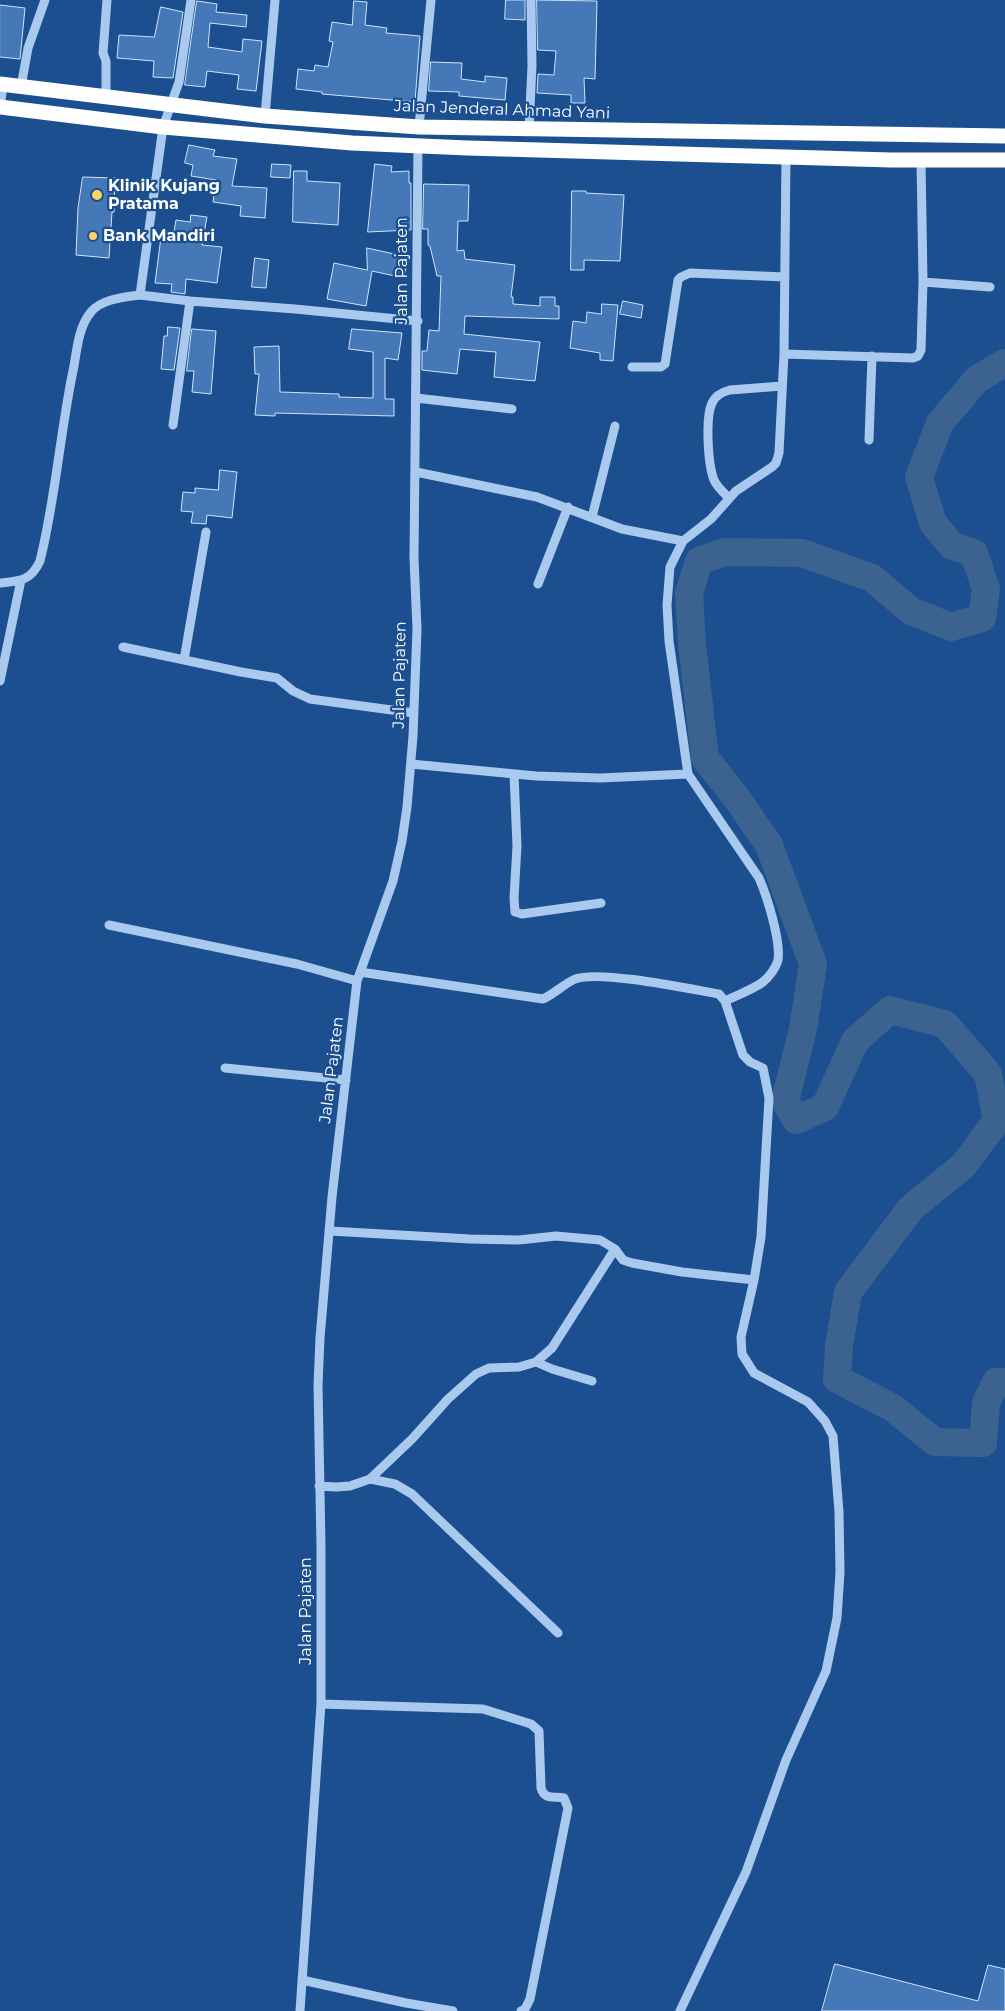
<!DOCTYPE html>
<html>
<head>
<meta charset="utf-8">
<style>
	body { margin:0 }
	canvas { display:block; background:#1b4f8f }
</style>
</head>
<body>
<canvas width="1005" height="2011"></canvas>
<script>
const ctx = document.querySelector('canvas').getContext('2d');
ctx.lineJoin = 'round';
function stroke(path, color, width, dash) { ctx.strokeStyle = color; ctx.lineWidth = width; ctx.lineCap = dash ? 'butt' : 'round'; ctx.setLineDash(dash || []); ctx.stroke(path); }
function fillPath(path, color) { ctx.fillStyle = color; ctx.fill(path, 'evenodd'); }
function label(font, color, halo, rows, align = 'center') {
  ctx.font = font + ' Montserrat,sans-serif'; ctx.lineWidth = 4.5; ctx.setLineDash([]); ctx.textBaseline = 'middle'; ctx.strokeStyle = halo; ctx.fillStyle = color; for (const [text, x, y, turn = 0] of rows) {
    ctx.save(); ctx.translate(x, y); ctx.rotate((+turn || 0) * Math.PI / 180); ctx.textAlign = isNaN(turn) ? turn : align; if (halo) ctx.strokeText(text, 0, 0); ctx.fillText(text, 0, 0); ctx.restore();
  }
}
const river = new Path2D(`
	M1005,363L977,379L940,423L919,477L933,523L952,546L974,553L986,589L982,618L951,627L911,611L872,578L802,553L725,552L699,561L689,593L692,644L705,758L738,800L769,845L813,964L803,1029L785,1101L796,1120L825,1107L855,1041L890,1010L945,1024L988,1074L997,1120L963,1166L911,1208L848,1292L839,1346L837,1379L893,1408L935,1442L983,1443L986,1403L996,1382H1005`);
const building = new Path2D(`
	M506,0H525V20L505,19Z
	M537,0L597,1L595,79L584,78L585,103H571V95L537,93L538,74L554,75L556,51L538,50Z
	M197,1L217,4L216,12L247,15L246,27L210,23L208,47L242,52L243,39L262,41L256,91L237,89L239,75L207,71L205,87L185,85Z
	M354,1L367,2L365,25L387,28L386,33L420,36L415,102L322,94V92L296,89L298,69L314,71L315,65L328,67L333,42L329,41L332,22L352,25Z
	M0,5L25,8L20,59L0,57Z
	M161,7L183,12L173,78L153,77L154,61L117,58L119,35L154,37Z
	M431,62L462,63L461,79L485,82V76L507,78L505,100L459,96V92L429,91Z
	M189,145L215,150L213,156L237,159L232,186L267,188L265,218L240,216L241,206L213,202L216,180L191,176L193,165L185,163Z
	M272,164L291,165L290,178L271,177Z
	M375,164L392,166L391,172L409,171V183H411V230L368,232Z
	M294,171H307V181L340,183L338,225L293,222Z
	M83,177L115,178L114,212H112L109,258L76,255L78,208Z
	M424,184L469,185L468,221H458L457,251L464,250L465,259L515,265L511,297H513V304L540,306V297H555V306H559V319L465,316L464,334L540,342L535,381L494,377L496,352L460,349L457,374L422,370V351H427L429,330L439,331L441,276H437L430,246L428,245V229H423Z
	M572,191H586V193L624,195L620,261L584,260V270H571Z
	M191,215L207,217L202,245L222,247L217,283L186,279L185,294L171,292L172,284L155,283L161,237L173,238L176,220L190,222Z
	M367,248L408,257L404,278L372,271L366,306L327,299L334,263L367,270Z
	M255,258L269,260L266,288L252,287Z
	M623,301L643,305L641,318L620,314Z
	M602,304L618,305L613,361L600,360V353L570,348L573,321L586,323L587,312L601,314Z
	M168,327L180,328L174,370L161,369L164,336H167Z
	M192,329L216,331L211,394L192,392L194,371H187Z
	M352,329L402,333L398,360L385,358V399H394V416L275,413V416L255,415L259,374H255L254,347L279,346L280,392L339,394V397L373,398V352L349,349Z
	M220,470L237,472L232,518L207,515L206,524L191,523L193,512L181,511L183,492L195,493V488L218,490Z
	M835,1964L978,2001L988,1965L1005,1969V2011H822Z`);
const minor = new Path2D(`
	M21,87L28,48L45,0
	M106,97V61L103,53L107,0
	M0,108L3,85
	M265,116L275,0
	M419,127L431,0
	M529,129L532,66L531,0
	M923,282L990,287
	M140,295L190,301
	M784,354L786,156
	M632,367H661L665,364L678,280L681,277L690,273L785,277
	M416,398L512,409
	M173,425L190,301L295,309L418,321
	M869,440L872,356
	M416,472L537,497L622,529L683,541L711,519L736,491L772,467L776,463L779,453L784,354L913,358L918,356L921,350L923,282L921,160
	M729,498C724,493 717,487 714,480C708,465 705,418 712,403C715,396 722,392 730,390L782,386
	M592,517L615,426
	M683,541L670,567L667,605L669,641L688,774L759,878C767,896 781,941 778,960C776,968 769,977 763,982C752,990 737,995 725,1001
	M0,583C20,581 31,581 40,561C56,497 60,431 74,366C77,348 79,326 91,312C101,299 125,297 140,295L163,127L179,82L191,0
	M538,584L568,507
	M123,647L241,672L277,678L293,691L310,699L414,713
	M184,660L206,532
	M0,681L21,580
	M411,764L536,776L600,778L688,774
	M514,774L517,846L514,898L515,912L522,914L601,903
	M109,925L297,964L357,981
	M360,972L543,999C554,994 564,984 575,979C600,970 690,989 719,994L725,1001L743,1055L750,1062L763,1068L769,1098L761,1237L754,1280L741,1337L742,1354L754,1373L808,1402L825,1421L833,1436L839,1512L840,1572L837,1618L826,1671L786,1760L746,1872L680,2011
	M225,1068L346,1080
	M330,1231L470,1239L519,1240L556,1236L600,1240L615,1249L623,1260L632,1263L682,1272L754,1280
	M536,1362L552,1369L592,1381
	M370,1479L395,1484L412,1494L558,1633
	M319,1486L336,1487L350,1486L370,1479L412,1439L448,1399L476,1374L489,1368L519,1367L536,1362L552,1348L615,1249
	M321,1704L483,1709L531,1724L539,1731L541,1788C544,1800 554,1796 564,1798L568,1808L530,1999L525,2009L521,2011
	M302,1980L406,2003L453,2011
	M300,2011L321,1704V1546L318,1385L320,1338L332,1197L357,981L393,881L402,841L407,807L413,736L417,629L414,558L418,145`);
const highway = new Path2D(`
	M0,84L265,116L419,127L1005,136
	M0,107L163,127L352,143L468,148L891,160H1005`);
const markers = [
	[97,195,6,"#ffd166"],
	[93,236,5,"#ffd166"]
];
const streetNames = [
	["Jalan Jenderal Ahmad Yani",502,110,2],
	["Jalan Pajaten",402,271,-90],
	["Jalan Pajaten",400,675,-89],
	["Jalan Pajaten",332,1070,-83],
	["Jalan Pajaten",306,1611,-90]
];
const poiNames = [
	["Klinik Kujang",108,186],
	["Pratama",108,204],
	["Bank Mandiri",103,236]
];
stroke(river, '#3c6290', 28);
fillPath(building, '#4478b7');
stroke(building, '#cfe3fa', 1);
stroke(minor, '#a9c9ee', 9);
stroke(highway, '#fff', 15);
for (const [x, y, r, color] of markers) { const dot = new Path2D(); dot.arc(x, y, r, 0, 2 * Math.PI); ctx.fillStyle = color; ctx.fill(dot); stroke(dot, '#1b4f8f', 2); }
label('16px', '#fff', '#1b4f8f', streetNames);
label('bold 16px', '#fff', '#1b4f8f', poiNames, 'left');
</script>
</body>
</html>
